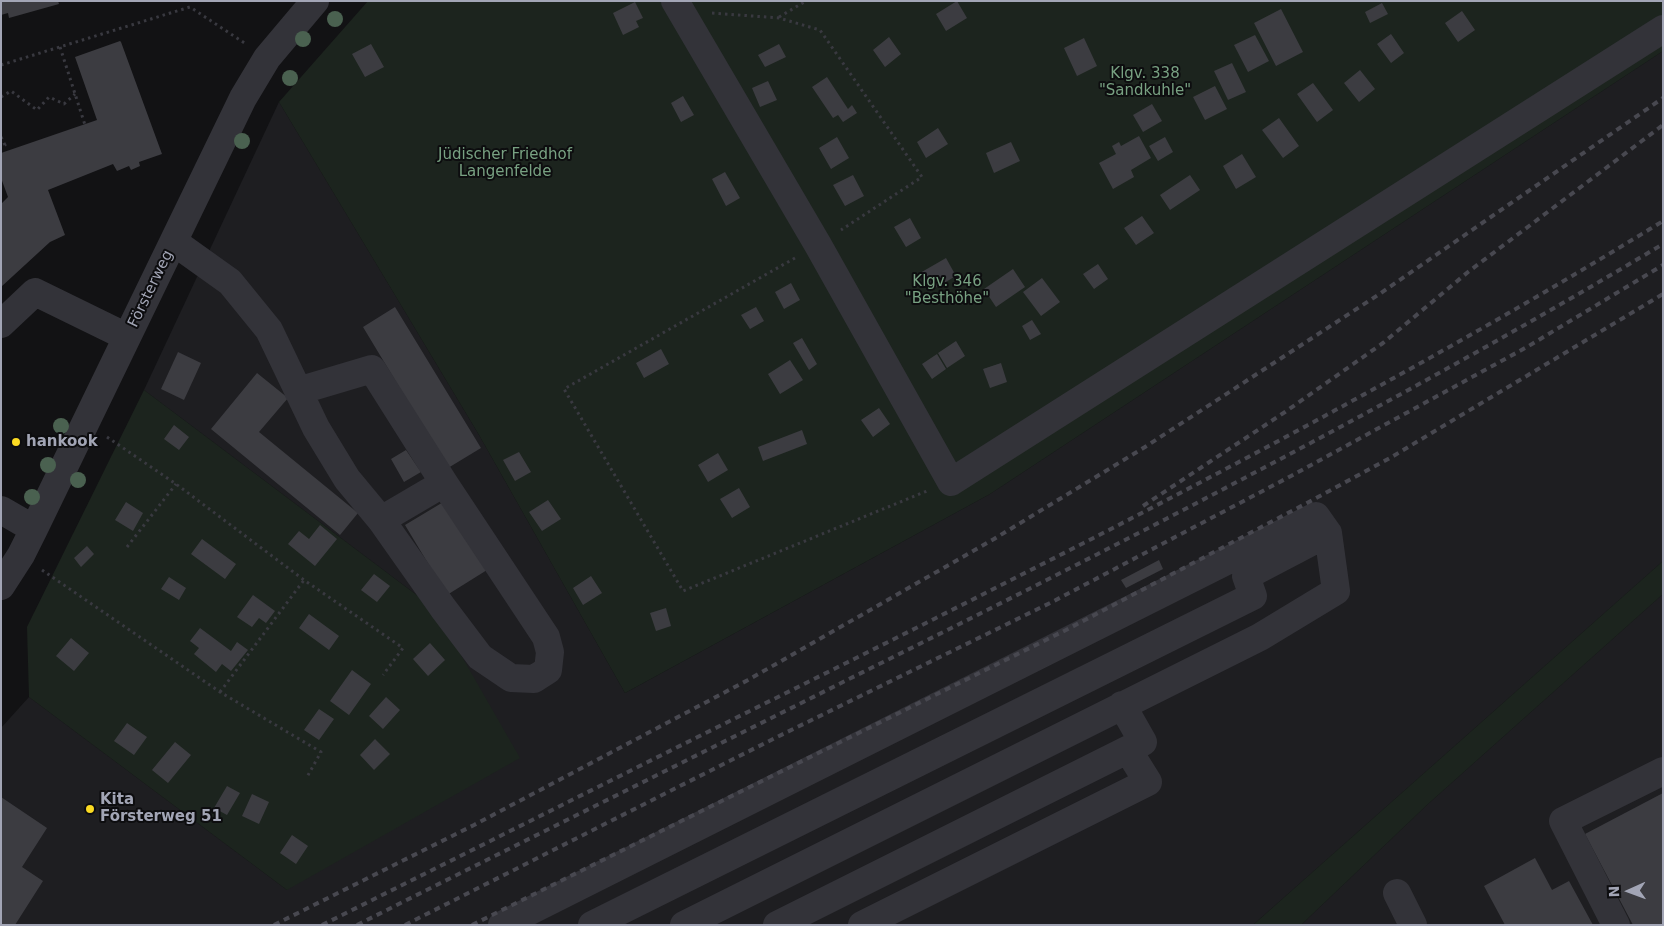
<!DOCTYPE html>
<html>
<head>
<meta charset="utf-8">
<style>
	body { margin:0 }
	#map { position:relative; width:1664px; height:926px; overflow:hidden; background:#121214; font-family:"DejaVu Sans",sans-serif }
	canvas { display:block }
	.frame { position:absolute; inset:0; border:2px solid #a2a5b5; pointer-events:none }
	.north { position:absolute; left:1604px; top:866px; width:50px; height:50px; -webkit-text-stroke:4px #0d0d0f; paint-order:stroke; rotate:268deg; font-size:14px; font-weight:700; line-height:20px; text-align:center; color:#a2a5b5 }
	.north::after { content:''; display:block; margin:auto; width:18px; height:22px; background:#a2a5b5; clip-path:polygon(50% 0,100% 100%,50% 72%,0 100%) }
</style>
</head>
<body>
<div id="map">
<canvas width="1664" height="926"></canvas>
<div class="frame"></div>
<div class="north">N</div>
</div>
<script>
const ctx = document.querySelector('canvas').getContext('2d');
ctx.lineJoin = 'round';
function fillPath(path, color) { ctx.fillStyle = color; ctx.fill(path, 'evenodd'); }
function stroke(path, color, width, dash) { ctx.strokeStyle = color; ctx.lineWidth = width; ctx.lineCap = dash ? 'butt' : 'round'; ctx.setLineDash(dash || []); ctx.stroke(path); }
function label(font, color, halo, rows, align = 'center') {
  ctx.font = font + ' "DejaVu Sans",sans-serif'; ctx.lineWidth = 4; ctx.setLineDash([]); ctx.textBaseline = 'middle'; ctx.strokeStyle = halo; ctx.fillStyle = color; for (const [text, x, y, turn = 0] of rows) {
    ctx.save(); ctx.translate(x, y); ctx.rotate((+turn || 0) * Math.PI / 180); ctx.textAlign = isNaN(turn) ? turn : align; if (halo) ctx.strokeText(text, 0, 0); ctx.fillText(text, 0, 0); ctx.restore();
  }
}
const built = new Path2D(`
	M1663,51V561L1253,925H1V728L29,697L287,890L434,608L144,390L279,102L479,435L625,693L990,494Z
	M1663,594V925H1301L1428,804Z`);
const green = new Path2D(`
	M368,1H1663V51L990,494L625,693L479,435L279,102Z
	M144,390L434,608L520,758L287,890L29,697L27,627Z
	M1663,561V594L1428,804L1301,925H1253Z`);
const building = new Path2D(`
	M1,1H58L59,4L9,18L8,13L1,15Z
	M957,1L967,18L946,31L936,14Z
	M635,2L643,18L636,21L639,27L623,35L613,13Z
	M1382,3L1388,14L1370,23L1365,12Z
	M1281,9L1303,52L1276,66L1254,23Z
	M1462,11L1475,30L1458,42L1445,23Z
	M1391,34L1404,53L1391,63L1377,44Z
	M1255,35L1269,61L1248,72L1234,45Z
	M889,37L901,54L885,67L873,50Z
	M1084,38L1097,66L1077,76L1064,48Z
	M120,41L121,42L162,154L139,162L140,166L131,170L129,166L117,171L113,164L48,190L65,235L50,242L1,287V204L8,197L1,178V153L97,120L75,57Z
	M371,44L384,67L365,77L352,54Z
	M779,44L786,57L765,67L758,55Z
	M1232,63L1246,92L1228,100L1214,71Z
	M1360,70L1375,89L1359,102L1344,83Z
	M827,77L848,109L852,105L857,113L843,122L838,115L833,118L812,87Z
	M768,81L777,100L760,107L752,88Z
	M1313,83L1333,110L1317,122L1297,94Z
	M1215,86L1227,109L1205,120L1193,97Z
	M683,96L694,115L681,122L671,103Z
	M1152,104L1162,121L1143,132L1133,115Z
	M1279,118L1299,146L1283,158L1262,130Z
	M938,128L948,144L926,158L917,142Z
	M1139,136L1151,158L1131,170L1134,177L1113,189L1099,163L1116,154L1112,146L1119,142L1121,146Z
	M837,137L849,158L831,169L819,148Z
	M1165,137L1173,152L1158,161L1149,146Z
	M1011,142L1020,161L994,173L986,153Z
	M1242,154L1256,177L1236,189L1223,166Z
	M725,172L740,198L726,206L712,179Z
	M853,175L864,196L845,206L833,185Z
	M1190,175L1200,190L1170,210L1160,195Z
	M1142,216L1154,233L1136,245L1124,228Z
	M910,218L921,238L906,247L894,227Z
	M946,258L956,276L930,291L920,273Z
	M1098,264L1108,279L1094,289L1083,274Z
	M1013,269L1025,287L996,307L984,289Z
	M1042,278L1060,302L1041,316L1023,292Z
	M791,283L800,300L784,309L775,292Z
	M395,307L481,448L448,468L363,327Z
	M756,307L764,321L750,329L741,315Z
	M1032,320L1041,334L1030,340L1022,326Z
	M802,338L817,364L809,370L793,343Z
	M956,341L965,356L947,368L938,353Z
	M661,349L669,364L644,378L636,363Z
	M178,352L201,363L184,400L161,389Z
	M937,354L946,369L932,379L922,364Z
	M790,360L803,380L780,394L768,374Z
	M1001,363L1007,382L990,388L983,369Z
	M257,373L288,398L259,432L358,513L340,535L211,429Z
	M879,408L890,424L873,437L861,420Z
	M174,425L189,437L179,450L164,439Z
	M802,430L807,444L763,461L758,447Z
	M406,450L421,472L404,482L391,459Z
	M519,452L531,472L515,481L503,460Z
	M718,453L728,470L708,482L698,465Z
	M739,488L750,507L732,518L720,499Z
	M548,500L561,519L542,531L529,512Z
	M445,501L487,570L447,595L405,525Z
	M126,502L143,513L133,531L115,520Z
	M320,525L337,539L315,566L288,544L299,531L309,539Z
	M202,539L236,564L225,579L191,554Z
	M87,546L94,554L81,567L74,558Z
	M1159,560L1163,569L1126,588L1121,580Z
	M374,574L390,586L377,602L361,590Z
	M591,576L602,593L583,605L573,588Z
	M169,577L186,588L179,600L161,589Z
	M253,595L275,611L266,623L259,618L252,627L237,617Z
	M666,608L671,626L656,631L650,613Z
	M309,614L339,636L329,650L299,628Z
	M200,628L231,651L237,642L248,650L231,671L222,664L216,672L194,654L199,648L190,641Z
	M71,638L89,653L74,671L56,656Z
	M430,643L445,660L428,676L413,659Z
	M352,670L371,684L349,715L330,701Z
	M386,697L400,710L383,729L369,716Z
	M319,709L334,719L319,740L304,730Z
	M127,723L147,737L134,755L114,741Z
	M375,739L390,754L374,770L360,755Z
	M175,742L191,755L168,783L152,770Z
	M227,786L240,793L227,815L214,808Z
	M1663,793V925H1633L1585,834Z
	M252,794L269,802L259,824L242,816Z
	M1,797L47,828L22,867L43,881L15,925H1Z
	M292,835L308,846L296,864L280,853Z
	M1535,858L1552,890L1569,881L1593,925H1505L1484,886Z`);
const path = new Path2D(`
	M712,13L779,18L820,30L922,177L841,230
	M779,17L806,1
	M60,47L85,125
	M1,65L190,7L246,44
	M1,97L11,91L37,110L49,97L64,104L75,94
	M1,137L5,145L1,146
	M795,258L564,389L683,591L927,491
	M107,437L176,484L304,580L403,648L383,675
	M127,547L176,484
	M42,570L220,692L321,752L307,777
	M220,692L304,580`);
const minor = new Path2D(`
	M675,1L818,245L951,482L1663,29
	M174,242L230,282L269,330L316,428L347,479L381,520L443,608L480,657L511,678L534,679L548,670L550,652L546,637L444,483L381,520
	M1,324L35,292L127,337
	M298,391L372,369L444,483
	M1,510L34,529
	M1,586L21,555L34,529L243,98L267,58L315,1
	M1397,893L1413,925
	M502,925L1316,516L1328,533L1246,576L1253,596L592,925
	M684,925L1260,637L1336,591L1328,533
	M777,925L1143,742L1122,705
	M862,925L1148,782L1128,750
	M1616,925L1563,821L1663,771`);
const rail = new Path2D(`
	M1143,506L1285,412L1383,343L1468,272L1663,125
	M274,925L474,825L748,680L994,539L1145,447L1378,295L1663,98
	M322,925C479,847 635,768 792,690C1087,543 1382,394 1663,221
	M357,925C520,843 684,762 847,680C1123,543 1398,403 1663,244
	M405,925L777,737L1052,602L1291,476L1527,347L1663,265
	M472,925L1066,630L1307,503L1390,458L1663,294`);
const trees = [
	[335,19],
	[303,39],
	[290,78],
	[242,141],
	[61,426],
	[48,465],
	[78,480],
	[32,497]
];
const markers = [
	[16,442,5,"#fbda22"],
	[90,809,5,"#fbda22"]
];
const parkNames = [
	["Klgv. 338",1145,74],
	["\"Sandkuhle\"",1145,91],
	["Jüdischer Friedhof",505,155],
	["Langenfelde",505,172],
	["Klgv. 346",947,282],
	["\"Besthöhe\"",947,299]
];
const streetNames = [
	["Försterweg",151,289,-64]
];
const poiNames = [
	["hankook",26,442],
	["Kita",100,800],
	["Försterweg 51",100,817]
];
fillPath(built, '#1e1e21');
fillPath(green, '#1c241e');
fillPath(building, '#3c3c41');
stroke(path, '#393940', 3, [2.5, 4]);
stroke(minor, '#333339', 28);
stroke(rail, '#484850', 4, [6, 5]);
ctx.fillStyle = '#4a6150';
for (const [x, y] of trees) { ctx.beginPath(); ctx.arc(x, y, 8, 0, 2 * Math.PI); ctx.fill(); }
for (const [x, y, r, color] of markers) { const dot = new Path2D(); dot.arc(x, y, r, 0, 2 * Math.PI); ctx.fillStyle = color; ctx.fill(dot); stroke(dot, '#0d0d0f', 2); }
label('15px', '#78a182', '#0d0d0f', parkNames);
label('15px', '#a2a5b5', '#0d0d0f', streetNames);
label('bold 15px', '#a2a5b5', '#0d0d0f', poiNames, 'left');
</script>
</body>
</html>
